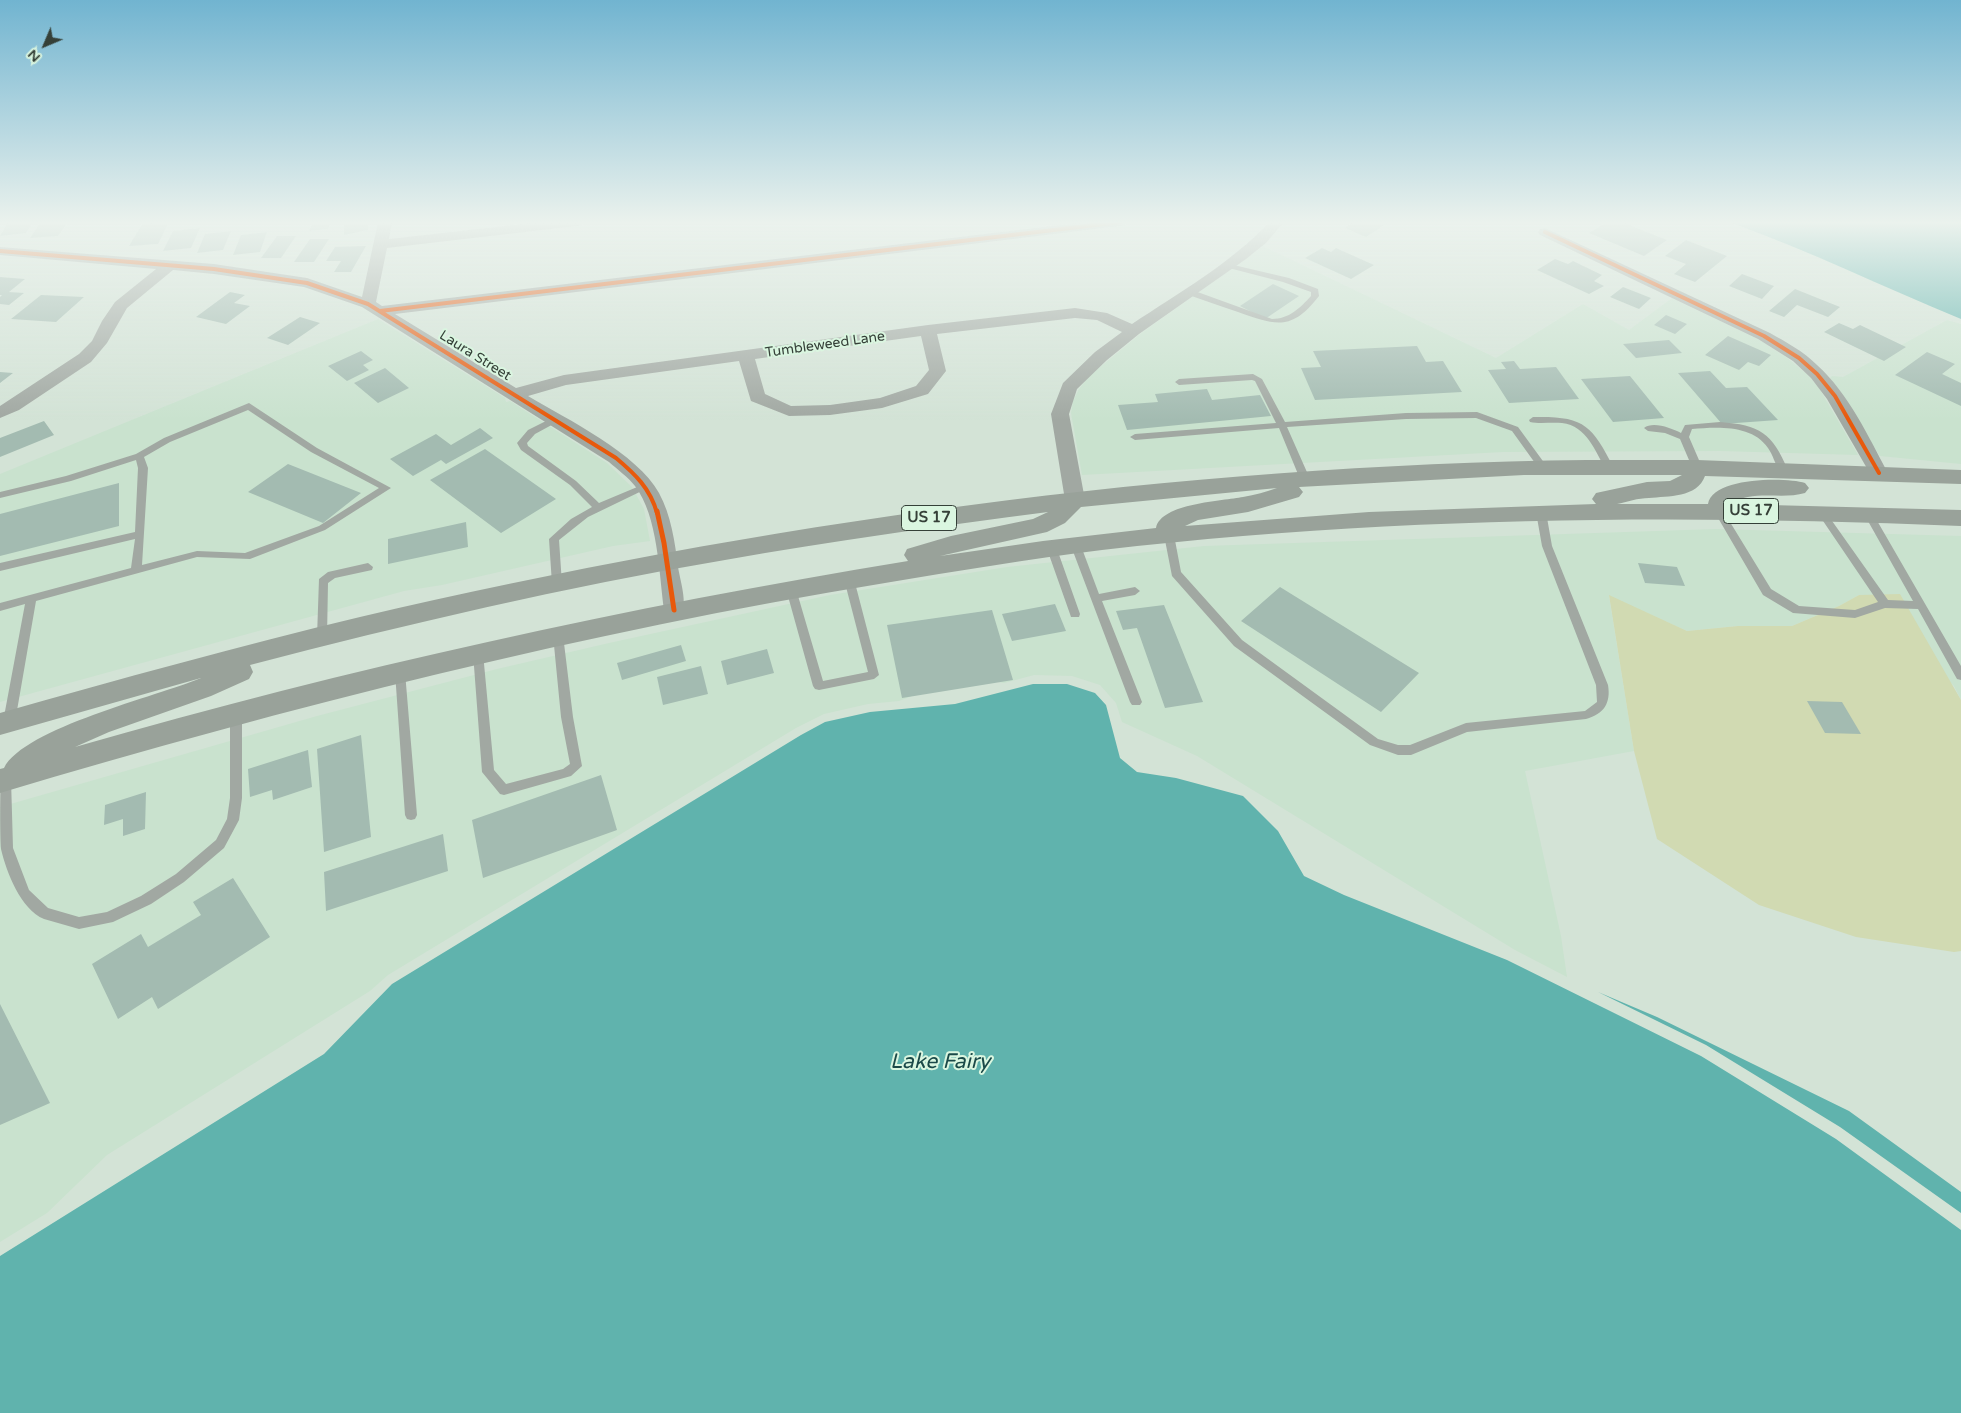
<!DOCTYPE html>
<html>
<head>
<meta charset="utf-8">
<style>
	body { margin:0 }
	#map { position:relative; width:1961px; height:1413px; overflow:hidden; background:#d3e3d6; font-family:"Varela Round",sans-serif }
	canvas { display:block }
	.north { position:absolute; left:20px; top:20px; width:50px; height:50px; -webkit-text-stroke:4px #daf6e0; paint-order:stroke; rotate:225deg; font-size:14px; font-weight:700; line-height:20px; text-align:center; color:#354038 }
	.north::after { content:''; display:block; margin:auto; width:18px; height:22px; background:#354038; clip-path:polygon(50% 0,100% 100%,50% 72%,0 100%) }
</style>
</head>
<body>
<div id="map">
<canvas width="1961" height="1413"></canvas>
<div class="north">N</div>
</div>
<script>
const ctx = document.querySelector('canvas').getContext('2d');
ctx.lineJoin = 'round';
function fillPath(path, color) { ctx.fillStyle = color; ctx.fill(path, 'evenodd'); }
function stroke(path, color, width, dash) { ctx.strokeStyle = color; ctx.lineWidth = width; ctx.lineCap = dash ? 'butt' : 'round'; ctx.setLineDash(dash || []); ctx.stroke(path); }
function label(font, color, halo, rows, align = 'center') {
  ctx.font = font + ' "Varela Round",sans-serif'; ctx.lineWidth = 4; ctx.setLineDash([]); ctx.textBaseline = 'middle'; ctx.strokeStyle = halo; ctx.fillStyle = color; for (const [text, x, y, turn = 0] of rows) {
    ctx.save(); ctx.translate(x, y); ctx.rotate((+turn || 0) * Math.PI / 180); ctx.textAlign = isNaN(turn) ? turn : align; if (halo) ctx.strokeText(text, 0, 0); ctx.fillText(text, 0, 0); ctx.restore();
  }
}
const built = new Path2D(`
	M1263,246L1496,358L1583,304L1629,330L1672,298L1758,339L1786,357L1807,374L1819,388L1858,455L1720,451L1503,452L1082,475L1071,413L1073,401L1079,389L1088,377L1140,334Z
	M378,319L505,398L506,402L510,401L607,463L632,487L644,509L650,541L613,546L442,585L404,591L0,702V474Z
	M1947,320L1961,324V464L1880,456L1829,379L1832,376L1843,377Z
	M1716,529L1961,536V700L1954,686L1859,595L1839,606L1792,626H1738L1687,631L1609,596L1634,751L1525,771L1561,936L1567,977L1515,950L1197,756L1122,722L1116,703L1100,685L1072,676L1034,675L1004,683L978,679L928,690L899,701L868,704L824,714L796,728L388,975L370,991L107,1155L47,1213L0,1242V807L317,716L497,669L609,643L830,595L1007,567L1204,546Z`);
const green = new Path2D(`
	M1900,594L1961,700V951L1954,952L1856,937L1759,905L1657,839L1634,751L1609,595L1687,631L1738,626H1792L1839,606L1859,595Z`);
const water = new Path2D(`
	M1729,222H1961V319C1883,287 1808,250 1729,222Z
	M1033,684H1067L1095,693L1106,705L1120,758L1137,772L1176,778L1243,796L1278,831L1304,876L1344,895L1507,960L1701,1056L1836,1139L1961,1230V1413H0V1256L324,1054L392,984L801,735L825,722L870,712L955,704Z
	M1598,992L1657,1017L1849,1111L1961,1192V1213L1840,1127L1706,1045Z`);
const building = new Path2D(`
	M8,222H33L26,233L0,236Z
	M68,222L58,236L30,238L40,223Z
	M169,222L158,244L129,246L142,224Z
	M313,222H331L328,229L309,231Z
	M344,222H368V230L344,235Z
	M1353,222H1389L1366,237L1345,228Z
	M1607,222H1622L1667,240L1644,256L1589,233Z
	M200,228L191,248L163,251L173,231Z
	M231,231L223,250L197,253L205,234Z
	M267,232L260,252L233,255L241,235Z
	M277,236H296L281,258H261Z
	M310,239H329L314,262H294Z
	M1686,240L1727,256L1695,282L1674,274L1686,264L1665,256Z
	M366,246L351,272H334L341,261H326L335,247Z
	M1322,248L1331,252L1336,248L1374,265L1351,279L1305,258Z
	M1555,259L1568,264L1573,261L1602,275L1594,281L1604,286L1589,294L1537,270Z
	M1742,274L1774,286L1762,299L1729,286Z
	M0,277L25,279L9,292L24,293L9,305L0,304V297L2,295H0Z
	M1273,284L1299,296L1265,319L1240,306Z
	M1623,287L1651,298L1639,309L1610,297Z
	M1795,289L1840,307L1828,317L1797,305L1784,317L1769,311Z
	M230,292L245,295L234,303L250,306L226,324L196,317Z
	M41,295L84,297L56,322L11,319Z
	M1666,315L1687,324L1675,334L1654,325Z
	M300,317L320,323L288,345L267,338Z
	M1839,323L1853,329L1860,325L1906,347L1884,361L1824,332Z
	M1728,336L1771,355L1759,366L1748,362L1739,370L1705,355Z
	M1669,340L1682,353L1636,358L1623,344Z
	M1417,346L1426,362L1443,361L1462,392L1315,400L1301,368L1321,367L1313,351Z
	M361,351L373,360L363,365L369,370L347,381L328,366Z
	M1927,352L1955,364L1942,374L1961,383V406L1895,375Z
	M1514,361L1520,369L1556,367L1579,399L1509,403L1488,370L1506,369L1501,362Z
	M385,368L409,388L378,403L354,383Z
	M1710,371L1726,388L1747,387L1778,420L1722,424L1678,373Z
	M0,372L13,373L0,383Z
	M1630,376L1664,418L1613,422L1581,379Z
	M1207,389L1212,400L1260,395L1271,416L1127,430L1118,405L1158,402L1155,394Z
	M44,421L54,435L0,457V438Z
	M480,428L493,438L446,464L441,460L413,476L390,459L436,434L451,445Z
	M485,449L556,499L501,533L430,480Z
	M288,464L361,493L323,523L248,492Z
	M119,483V526L0,556V514Z
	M466,522L468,547L388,564V539Z
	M1638,563L1677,567L1685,586L1645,583Z
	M1280,587L1419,673L1381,712L1241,621Z
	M1055,604L1066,631L1012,641L1002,614Z
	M1164,605L1203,702L1165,708L1137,628L1123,630L1116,611Z
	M992,610L1013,680L902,698L887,625Z
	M681,645L686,661L622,680L617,663Z
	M767,649L774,673L727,685L721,661Z
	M701,666L708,694L663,705L657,677Z
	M1807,701L1842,702L1861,734L1825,733Z
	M361,735L371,837L324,852L317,749Z
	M308,750L312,787L273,800L272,790L250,797L248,769Z
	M601,775L617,830L483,878L472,820Z
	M146,792L145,829L123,836V819L104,825L105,805Z
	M443,834L448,871L326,911L324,872Z
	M233,878L270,937L158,1009L152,997L118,1019L92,964L141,934L148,947L201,915L193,902Z
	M0,1004L50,1103L0,1125Z`);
const lane = new Path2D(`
	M1225,263L1289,278L1318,289L1319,296C1291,332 1276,325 1238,312C1220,306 1203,300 1186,294V290H1192L1272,319C1289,319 1300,308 1311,296V292L1283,282L1225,267Z
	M1253,374L1262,379L1285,422L1406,413L1477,412L1518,427L1548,468L1543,471L1540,470L1512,431L1476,418L1406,419L1287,427L1310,479L1305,482L1300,479L1279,428L1135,440L1130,437L1135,434L1276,423L1255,381L1252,380L1179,385L1175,382L1179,379Z
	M249,403L317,448L391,488L325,530L250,559L197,557L36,601L15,722L13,725H5L3,722L25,604L0,611V603L131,568L135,539L0,571V563L135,532L138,468L136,460L71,481L0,498V492L66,476L136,454L164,438ZM248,410L311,452L379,488L319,526L245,553L197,551L142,565L148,468L144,457L170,442Z
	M556,416L560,419L559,421L535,434L527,443L528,446L576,481L599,503L642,485L645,484L650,487L588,517L559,540L562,584L557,588L552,584L549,539L571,519L592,507L570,485L521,450L517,443L528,430Z
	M1533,417C1584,416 1591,424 1614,468L1612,470H1606C1595,451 1587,426 1562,423C1551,422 1540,424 1530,422L1529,420Z
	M1720,422C1760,425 1772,433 1788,470L1786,472H1780C1775,464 1773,455 1768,448C1752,424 1716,427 1692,429L1689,437L1702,467L1697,470L1692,467L1680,439L1665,433L1648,431L1644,428C1653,421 1671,428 1681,433L1685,425Z
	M1719,508L1722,509L1771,589L1799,606L1855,610L1878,602L1819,515L1817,513L1819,511H1825L1888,600L1913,601L1864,514L1866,512H1872L1961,666V680L1957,679L1918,609L1885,608L1855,618L1793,613L1763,595L1714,511Z
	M1541,509L1546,512L1552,546L1608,685C1611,703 1604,714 1586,719L1467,732L1411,755H1398L1370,745L1234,646L1172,576L1164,535L1169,532L1174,535L1181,572L1242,640L1378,739L1398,745H1410L1466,723L1585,711L1597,702L1596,685L1542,546L1536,512Z
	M1076,543L1081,546L1099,594L1135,587L1140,591L1135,595L1102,601L1142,702L1140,705H1132L1130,702L1071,546Z
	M1052,546L1057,549L1080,614L1079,617H1071L1070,614L1047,549Z
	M368,563L373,567L372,570L335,578L328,583L327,637L322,641L318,640L317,637L319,579L328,572Z
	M849,575L854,579L879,675L874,679L819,690L815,689L813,686L786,589L791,585L796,589L823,681L868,672L844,579Z
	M558,631L563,635L573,717L582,766L571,776L504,795L500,794L482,772L473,653L478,649L483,653L494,770L506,784L563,769L570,764L561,717L553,635Z
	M400,668L405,672L417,815L415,819L411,820L407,819L405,815L395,672Z
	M236,710L240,711L242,714V798L239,820L224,848L184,882L151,904L113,922L79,929L44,919C21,910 6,871 1,849C0,837 0,787 1,776L5,774L9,776L11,779L13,848L29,890L48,908L79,917L107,912L141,896L176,874L216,840L227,819L230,798V714L232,711Z`);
const street = new Path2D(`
	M378,222H392L389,239L540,222H584L582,225L577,226L387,248L376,302L382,306L1085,222H1127L1125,225L1120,226L395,314L516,388L564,375L928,325L1075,308L1107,313L1132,324C1177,294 1233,262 1269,222H1284L1266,243L1246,259L1139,334L1107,360L1077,389L1069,414L1085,500L1082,505L1075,506L1068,505L1065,500L1051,414L1063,383L1095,352L1122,332L1097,320L1075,318L937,334L946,371L928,394L882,408L830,415L789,416L751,401L739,361L566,385L528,396C567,419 638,454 659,493C671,515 675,542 678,567C680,580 688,604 681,615L674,618L667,615L664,610C659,573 658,516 635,486C628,477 618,470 609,462L362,307L304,287L214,274L173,270L127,308L107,343L91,362L19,410L0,418V406L79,354L92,341L102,321L115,302L156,269L0,255V247L214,264L307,278L362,297ZM921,336L929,370L916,386L880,398L830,405L791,406L765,394L755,359Z
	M1545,228L1770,333C1786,342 1803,351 1817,365C1849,394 1868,436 1888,473L1886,477L1879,479L1872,477L1827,399L1811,378L1793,361L1758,339L1540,235L1538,232L1540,229Z`);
const primary = new Path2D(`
	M1587,460H1697L1961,470V484L1705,476C1697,498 1668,496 1649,498C1638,498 1627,502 1617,504H1708C1712,477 1786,477 1805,483L1809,488L1805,493C1782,500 1751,489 1731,504L1961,510V526C1675,514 1387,517 1102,550C1029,559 957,571 885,583C585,632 291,706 0,793V769L4,768C24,728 158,696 201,678L0,735V713C120,679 239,646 360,617C762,523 1174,465 1587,460ZM1524,475H1682L1670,481L1647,482L1596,493L1592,499L1596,504L1369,512L1185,526L1198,520L1248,512L1299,497L1303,492L1299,487ZM1277,488C1266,492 1255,495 1243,497C1223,501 1161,503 1156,528L1043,541L940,556L1047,532L1065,523L1081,507ZM1048,512L1033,519L951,536L907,549L904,555L908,561C627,607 349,668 75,747L109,732L211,696L249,679L253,672L250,665C407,624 565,587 725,560C832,541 940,526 1048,512Z`);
const cyclewayFar1 = new Path2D(`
	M1545,232L1764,336L1799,358L1817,374L1835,396L1879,473
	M0,251L214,269L307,283L368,304L616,458C635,474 650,488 657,513
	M380,311L1120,222`);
const cycleway = new Path2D(`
	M657,511L664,543L674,610`);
const farStreetnames = [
	["Tumbleweed Lane",825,345,-8],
	["Laura Street",475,356,32]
];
const shields = [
	[1751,511,55],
	[929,518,55]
];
const shieldNames = [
	["US 17",1751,511],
	["US 17",929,518]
];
const nearWaternames = [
	["Lake Fairy",940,1062]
];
fillPath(built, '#c9e2ce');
fillPath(green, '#d1dab2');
fillPath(water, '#60b3ad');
fillPath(building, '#a3bbb1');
fillPath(lane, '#a1a8a2');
fillPath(street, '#a1a8a2');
fillPath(primary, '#99a29a');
stroke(cyclewayFar1, '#e8590c', 4);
stroke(cycleway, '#e8590c', 5);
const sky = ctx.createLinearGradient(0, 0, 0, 420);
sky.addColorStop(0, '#71b4d0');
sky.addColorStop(0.53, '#ebf2ed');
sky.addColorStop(1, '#ebf2ed00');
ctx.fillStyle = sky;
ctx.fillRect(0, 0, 1961, 420);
label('14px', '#354038', '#daf6e0', farStreetnames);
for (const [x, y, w] of shields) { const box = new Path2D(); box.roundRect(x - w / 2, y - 12.5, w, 25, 4); ctx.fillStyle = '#daf6e0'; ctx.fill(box); stroke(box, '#354038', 1); }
label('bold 15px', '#354038', null, shieldNames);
label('italic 21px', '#1a4948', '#daf6e0', nearWaternames);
</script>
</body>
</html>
